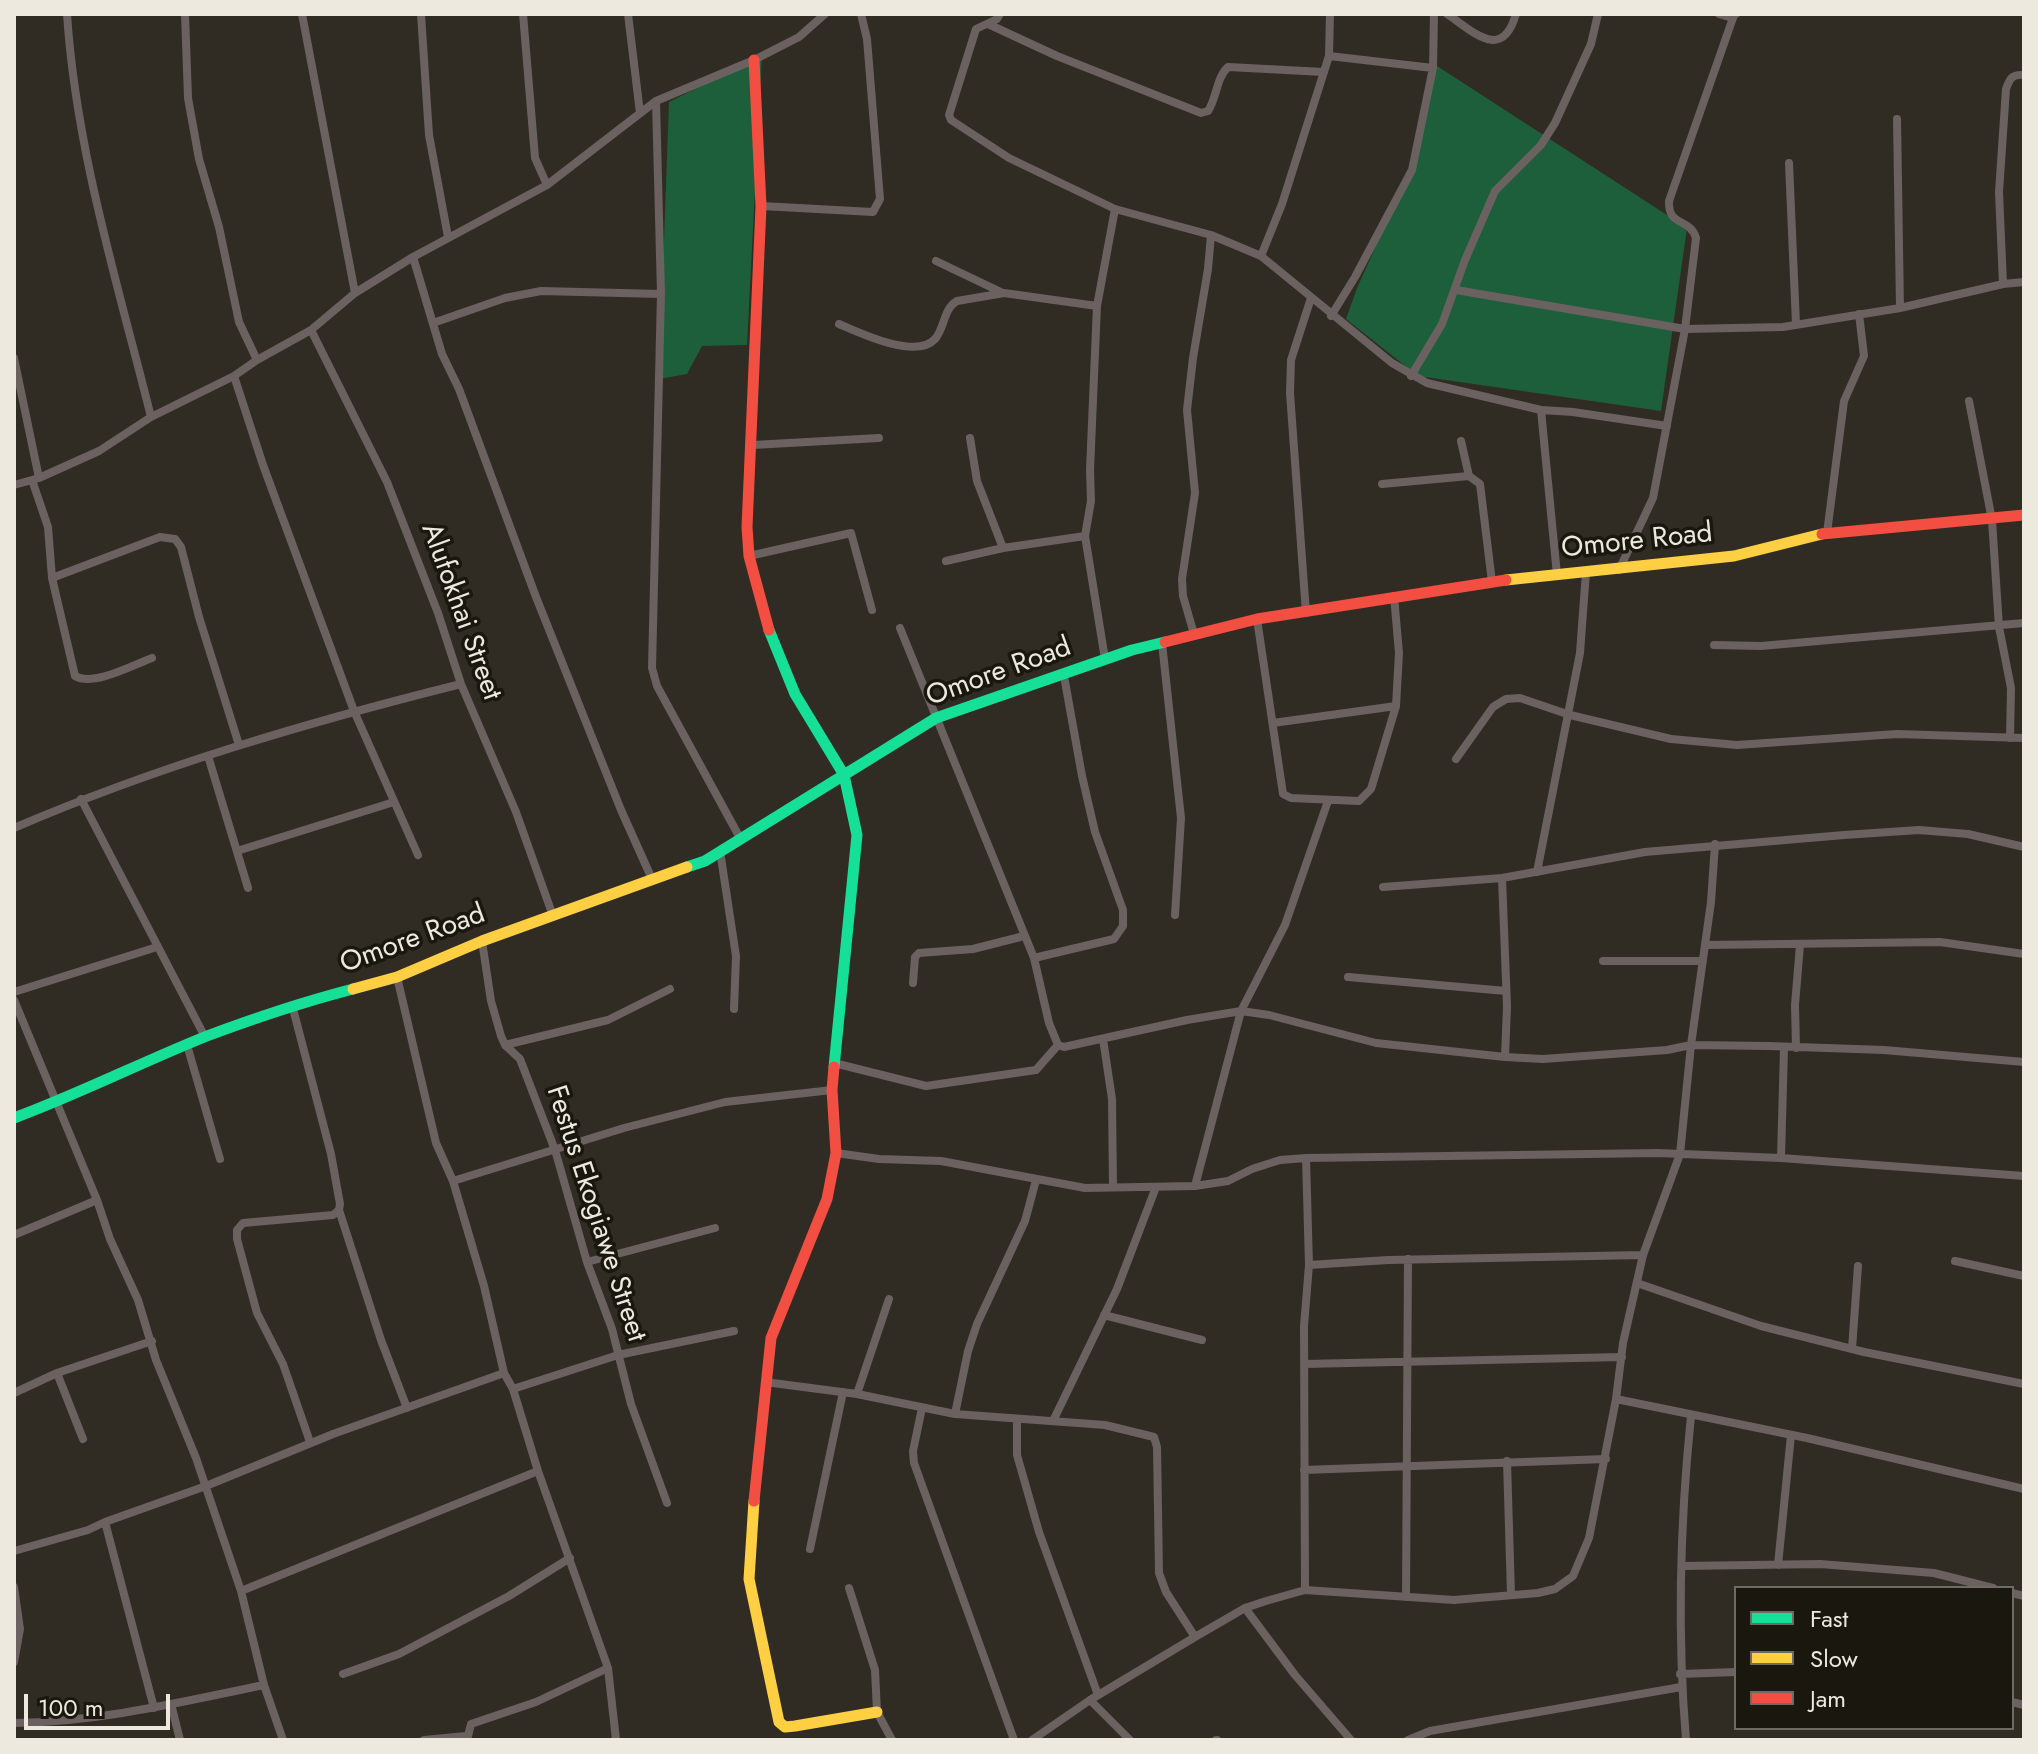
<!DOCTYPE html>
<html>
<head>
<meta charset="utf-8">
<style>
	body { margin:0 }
	#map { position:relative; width:2038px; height:1754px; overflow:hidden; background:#302c23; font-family:Jost,sans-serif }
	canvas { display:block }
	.frame { position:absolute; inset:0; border:16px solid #ede9de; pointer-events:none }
	.legend { position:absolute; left:1734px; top:1586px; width:280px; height:144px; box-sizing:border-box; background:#1a170f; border:2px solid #6e6b62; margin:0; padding:10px 14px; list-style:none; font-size:24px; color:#ede9de }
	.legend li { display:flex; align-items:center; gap:16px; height:40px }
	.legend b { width:40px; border:2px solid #6e6b62 }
	.scale { position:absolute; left:24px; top:1694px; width:146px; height:36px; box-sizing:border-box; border:4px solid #ede9de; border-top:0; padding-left:10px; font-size:24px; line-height:28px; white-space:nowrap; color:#ede9de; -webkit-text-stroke:6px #1a170f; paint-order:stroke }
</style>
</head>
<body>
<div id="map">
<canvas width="2038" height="1754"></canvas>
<div class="frame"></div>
<ul class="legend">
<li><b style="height:10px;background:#16e098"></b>Fast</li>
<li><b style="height:10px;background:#ffcf43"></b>Slow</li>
<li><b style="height:10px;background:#f24e42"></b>Jam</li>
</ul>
<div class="scale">100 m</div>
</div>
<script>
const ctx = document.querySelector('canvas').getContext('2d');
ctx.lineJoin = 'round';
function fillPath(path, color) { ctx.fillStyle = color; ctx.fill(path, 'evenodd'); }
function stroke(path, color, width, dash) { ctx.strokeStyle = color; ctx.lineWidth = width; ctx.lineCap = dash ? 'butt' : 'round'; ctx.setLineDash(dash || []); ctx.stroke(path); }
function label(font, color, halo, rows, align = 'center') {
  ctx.font = font + ' Jost,sans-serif'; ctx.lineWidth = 7; ctx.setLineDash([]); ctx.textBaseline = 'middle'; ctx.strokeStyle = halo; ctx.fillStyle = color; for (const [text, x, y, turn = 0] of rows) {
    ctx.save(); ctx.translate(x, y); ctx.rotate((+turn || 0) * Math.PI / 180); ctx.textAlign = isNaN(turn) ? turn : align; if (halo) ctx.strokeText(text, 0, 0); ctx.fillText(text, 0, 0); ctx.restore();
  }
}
const green = new Path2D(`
	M762,56L747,345L702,346L687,374L659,379L669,102Z
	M1434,64L1687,228L1661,411L1418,376L1346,319L1357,288L1410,171Z`);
const street = new Path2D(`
	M67,14C76,151 118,285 151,417
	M185,14L188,98L199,159L219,227L239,322L257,360
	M302,14L355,293
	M421,14L429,135L448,237
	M523,14L535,158L547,185
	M628,14L640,113
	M1000,14L997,19L976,29L949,115L951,120L1009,158L1115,209L1211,235L1261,256L1392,363L1427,383L1541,410L1573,412L1667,426
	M1447,14C1474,32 1502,62 1516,14
	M1719,14L1729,17L1736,14
	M988,24L1057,56L1201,113L1208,111C1217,98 1216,78 1228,67L1324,72
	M1329,56L1433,68L1434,14
	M656,101L661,294L652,668L657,686L740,838
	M1897,119L1900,308
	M1789,163L1796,324
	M761,206L873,212L880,199L867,39L861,14
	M1261,256L1282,204L1329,56L1330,14
	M413,257L442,354L459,389L536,597L621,810L652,879
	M936,261L1003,293
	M2003,284L1999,192L2006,89C2010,78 2012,74 2024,75
	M1456,290L1685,329L1783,327L1900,308L2003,284L2024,282
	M1331,316L1355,277L1412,170L1433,68
	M433,323L505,298L541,291L661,294
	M839,324C860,333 916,360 935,339C945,328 943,309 957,301L1004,293L1097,306
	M311,330L387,482L438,613L461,684L516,812L553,916
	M14,358L39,478
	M234,376L263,465L354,711L418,855
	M1411,376L1442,324L1465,260L1495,191L1541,145L1555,123L1591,44L1598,14
	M1969,401L1992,520L1999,627L2011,688L2010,738
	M1541,410L1557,575
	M970,438L977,481L1003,548
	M1461,441L1469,476
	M753,445L879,438
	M32,480L48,527L52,578L75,676C93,687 133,665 152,658
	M1382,484L1469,476L1480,484L1492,582
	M14,485L39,478L99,451L151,417L234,376L257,360L311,330L355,293L413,257L547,185L656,101L754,60L799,37L825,14
	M1827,533L1844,401L1864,356L1859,314
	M749,556L851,533L872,610
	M946,561L1003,548L1085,536
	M1619,570L1653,498L1685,329L1696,238C1690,217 1668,228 1669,201L1734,15
	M52,578L160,537L175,539L181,547L199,617L239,745
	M1306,613L1290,393L1291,360L1311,298
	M1257,619L1283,794L1291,798L1359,801L1371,789L1396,706L1399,653L1394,596
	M900,628L1034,958L1049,1023L1058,1045L1064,1047L1187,1020L1241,1011L1269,1015L1376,1043L1505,1057L1543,1059L1667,1050L1691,1045L1769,1046L1884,1050L2024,1062
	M1194,634L1183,596L1182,579L1195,493L1187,410L1193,358L1208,269L1211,235
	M1162,643L1181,818L1175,915
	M1714,645L1761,646L2024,623
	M1105,659L1085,536L1091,501L1090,470L1097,306L1115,209
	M1273,723L1396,706
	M208,756L248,888
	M1456,759L1493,707L1506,699L1520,698L1570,715L1671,739L1737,745L1897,734L2024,738
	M81,799L205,1037
	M14,828C158,766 309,722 461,684
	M237,851L394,802
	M720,851L736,956L734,1009
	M1537,872L1580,653L1586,572
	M1502,878L1507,1006L1505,1057
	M1383,887L1502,878L1645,852L1844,835L1919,830L1968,834L2024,847
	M482,941L491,1001L501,1036L505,1045L520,1059L555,1150L587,1262L612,1329L631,1404L667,1503
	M1705,945L1940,942L2024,954
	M1034,958L1114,939L1123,926V910L1095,832L1082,776L1064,676
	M1603,961H1703
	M397,977L436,1143L453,1181L484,1286L504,1373L513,1389L538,1471L608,1668L616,1740
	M1348,977L1506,991
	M913,983L915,957L919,953L973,949L1024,936
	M14,992L157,947
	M14,1000L97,1200L110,1239L138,1300L156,1360L196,1458L241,1591L264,1685L283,1740
	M292,1005L331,1154L340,1204L339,1210L333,1215L243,1223L237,1230V1239L257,1313L283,1364L310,1442
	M1103,1039L1112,1099L1113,1186
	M187,1045L220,1159
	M505,1045L608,1020L670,989
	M1796,1048L1795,1005L1800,945
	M834,1063L926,1086L1036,1070L1058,1045
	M836,1153L879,1159L941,1161L1085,1188L1195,1186L1228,1181L1252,1169L1280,1160L1306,1158L1658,1153L1781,1158L2024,1176
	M1781,1158L1784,1048
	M453,1181L624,1128L725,1102L832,1090
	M1195,1186L1241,1011L1285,925L1328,801
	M339,1210L381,1340L407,1408
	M14,1235L97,1200
	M1955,1261L2024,1276
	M587,1262L715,1228
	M1309,1265L1388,1260L1643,1255
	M1637,1283L1761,1326L1864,1352L2024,1384
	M1104,1315L1202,1340
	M1852,1349L1858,1266
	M1304,1364L1622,1357
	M57,1373L83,1439
	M765,1382L857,1394L955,1414L1105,1425L1154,1437L1157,1447L1159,1573L1166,1592L1195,1637
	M513,1389L618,1355L734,1331
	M14,1393L57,1373L152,1341
	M857,1394L889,1299
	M1616,1399L1807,1438L2024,1489
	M922,1408L913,1451L914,1463L1014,1740
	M955,1414L968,1351L977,1324L1025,1221L1036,1180
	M1017,1419V1455L1039,1532L1098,1695
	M1053,1421L1117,1289L1156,1187
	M1507,1461L1511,1595
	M1304,1470L1606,1459
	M105,1522L154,1708
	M810,1549L843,1392
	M14,1551L88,1530L105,1522L206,1486L333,1434L504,1373
	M1778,1565L1791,1435
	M1682,1566L1820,1564L1934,1573L1993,1588
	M14,1587L20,1629L14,1662
	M849,1588L875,1670L877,1712L892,1740
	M1305,1590L1304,1326L1309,1265L1306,1158
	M241,1591L538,1471
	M2012,1593L2024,1596
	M1406,1597L1408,1259
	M1245,1608L1295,1675L1351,1740
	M343,1674L399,1654L509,1596L570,1558
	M1680,1674L1736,1672
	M1090,1700L1130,1740
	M2012,1702L2024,1705
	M171,1704L180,1740
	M14,1723C99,1722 181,1702 264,1685
	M424,1740L466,1736
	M467,1740L471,1724L536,1702L608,1668
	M1032,1740L1090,1700L1195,1637L1245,1608L1266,1601L1305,1590L1454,1600L1538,1593L1555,1589L1573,1576L1589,1538L1616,1399L1623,1343L1643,1255L1680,1154L1691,1045L1711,902L1715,844
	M1216,1740H1217
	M1408,1740L1430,1731L1681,1687
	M1686,1740C1677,1632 1680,1523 1691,1416`);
const fast = new Path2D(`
	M769,630L795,694L844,775L857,835L834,1067
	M687,867L705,861L936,718L1132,650L1165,642
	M14,1118C79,1094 142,1062 207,1036C255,1018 303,1002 353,989`);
const slow = new Path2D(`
	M1506,580L1734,556L1822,534
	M353,989L397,977L482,941L687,867
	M754,1501L749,1579L779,1722L785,1727L795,1726L877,1712`);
const jam = new Path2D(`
	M754,60L761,206L747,527L749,556L769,630
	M1822,534L2024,515
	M1165,642L1257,619L1506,580
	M754,1501L771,1338L827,1199L836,1153L832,1090L834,1067`);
const streetNames = [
	["Omore Road",1637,542,-6],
	["Alufokhai Street",460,612,70],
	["Omore Road",999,673,-20],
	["Omore Road",413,940,-20],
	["Festus Ekogiawe Street",595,1214,72]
];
fillPath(green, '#1c5f3a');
stroke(street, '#6b6161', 8);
stroke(fast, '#16e098', 11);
stroke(slow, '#ffcf43', 11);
stroke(jam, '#f24e42', 11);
label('28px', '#ede9de', '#1a170f', streetNames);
</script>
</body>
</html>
